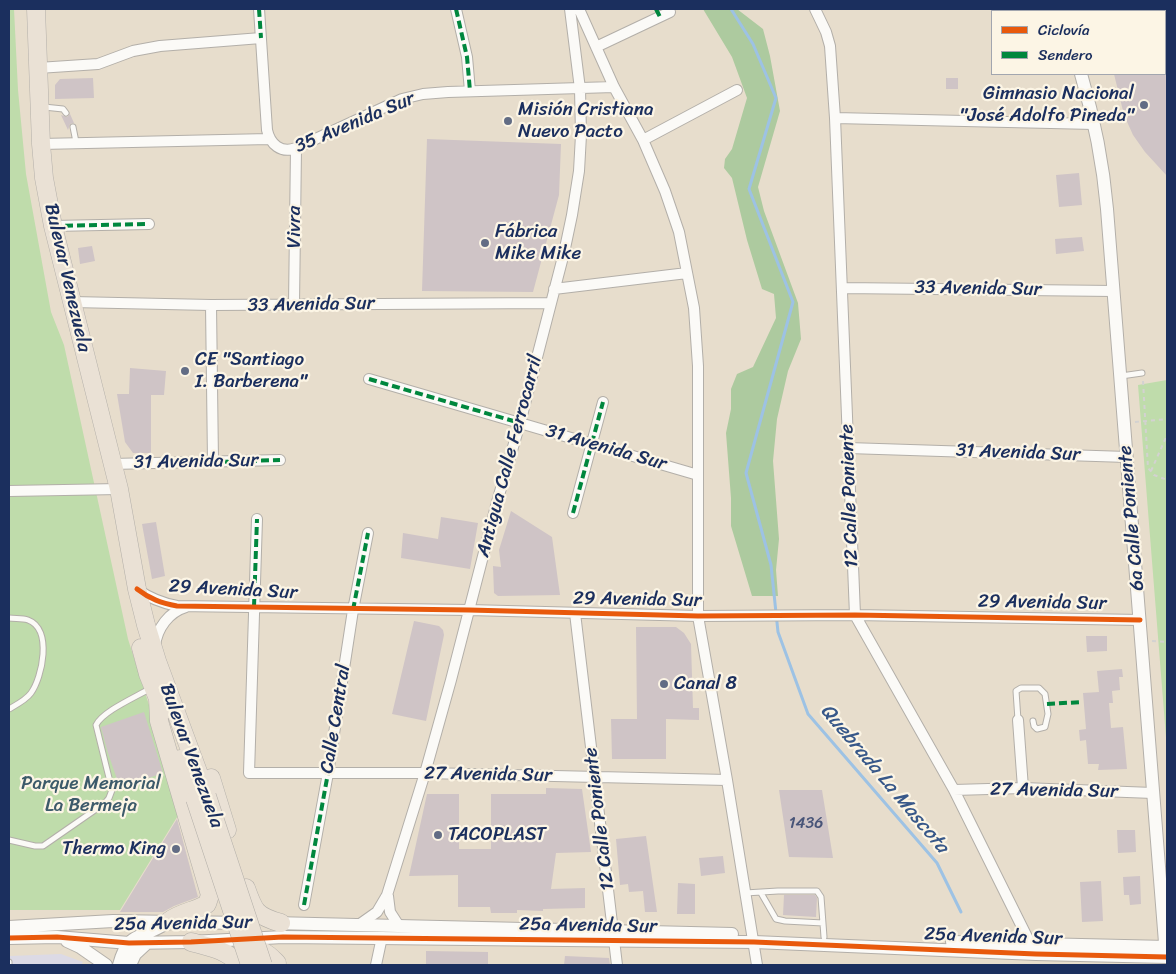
<!DOCTYPE html>
<html>
<head>
<meta charset="utf-8">
<style>
	body { margin:0 }
	#map { position:relative; width:1176px; height:974px; overflow:hidden; background:#e7ddcc; font-family:Sriracha,sans-serif }
	canvas { display:block }
	.frame { position:absolute; inset:0; border:10px solid #1b2f5e; pointer-events:none }
	.legend { position:absolute; left:991px; top:10px; width:175px; height:65px; box-sizing:border-box; background:#fcf5e5; border:1px solid #a2a6af; margin:0; padding:6px 9px; list-style:none; font-size:15px; color:#1b2f5e }
	.legend li { display:flex; align-items:center; gap:10px; height:25px }
	.legend b { width:25px; border:1px solid #a2a6af }
</style>
</head>
<body>
<div id="map">
<canvas width="1176" height="974"></canvas>
<div class="frame"></div>
<ul class="legend">
<li><b style="height:6px;background:#e8590c"></b>Ciclovía</li>
<li><b style="height:6px;background:#00873e"></b>Sendero</li>
</ul>
</div>
<script>
const ctx = document.querySelector('canvas').getContext('2d');
ctx.lineJoin = 'round';
function fillPath(path, color) { ctx.fillStyle = color; ctx.fill(path, 'evenodd'); }
function stroke(path, color, width, dash) { ctx.strokeStyle = color; ctx.lineWidth = width; ctx.lineCap = dash ? 'butt' : 'round'; ctx.setLineDash(dash || []); ctx.stroke(path); }
function label(font, color, halo, rows, align = 'center') {
  ctx.font = font + ' Sriracha,sans-serif'; ctx.lineWidth = 4.5; ctx.setLineDash([]); ctx.textBaseline = 'middle'; ctx.strokeStyle = halo; ctx.fillStyle = color; for (const [text, x, y, turn = 0] of rows) {
    ctx.save(); ctx.translate(x, y); ctx.rotate((+turn || 0) * Math.PI / 180); ctx.textAlign = isNaN(turn) ? turn : align; if (halo) ctx.strokeText(text, 0, 0); ctx.fillText(text, 0, 0); ctx.restore();
  }
}
const built = new Path2D(`
	M61,954L83,962L81,965H9V956Z`);
const green = new Path2D(`
	M9,9H14L18,90L26,174L51,312L64,345L128,639L182,809L120,910H9Z
	M1167,380V750L1138,385Z`);
const forest = new Path2D(`
	M703,9H737L763,29L770,56L780,111L758,187L764,211L798,303L801,339L788,371L777,419L773,461L779,539L776,570L778,596H752L731,526V498L726,433L731,409V389L737,374L753,367L776,318L774,294L762,289L747,240L732,178L724,168L725,159L732,149L747,98L732,57Z`);
const stream = new Path2D(`
	M731,9L753,44L776,98L749,189L793,302L746,473L771,565L778,632L808,714L937,863L961,912`);
const building = new Path2D(`
	M1114,74H1167V176L1145,152L1133,135L1124,115Z
	M93,78L94,98L55,99V85L60,79Z
	M946,78H958V89H946Z
	M70,114L74,123L70,124L68,130L61,115L67,117Z
	M427,139L561,144L559,195L533,292L422,291Z
	M1079,173L1082,205L1059,207L1056,175Z
	M1082,237L1084,251L1056,254L1055,239Z
	M92,246L95,261L80,264L78,248Z
	M130,368L166,371L164,395H151V453H133L125,442L117,394H129Z
	M511,511L552,537L560,595L498,596L494,593L493,566L501,567L499,550Z
	M441,517L478,523L470,569L401,558L403,533L438,539Z
	M156,522L165,576L152,579L142,524Z
	M414,621L439,626L443,630L444,635L426,721L392,714Z
	M636,627H676L684,633L691,644L693,708H699V720L666,719V759H612L611,719H637Z
	M1086,636H1107V651L1087,652Z
	M1122,669L1123,677H1119L1120,690L1112,691L1113,703H1109L1111,728L1123,727L1127,769L1098,770L1099,764H1088L1086,740L1080,741L1079,730L1086,729L1083,693L1099,692L1097,671Z
	M144,712L163,773L120,788L107,750L101,727Z
	M546,788L582,789L591,852L556,853L551,889L585,888V908L543,909V911L517,910V913H491L490,907H458V875L409,876L427,794H459V849H491V794H546Z
	M779,790H822L833,858L789,857Z
	M177,819L198,897L174,906L163,912H120Z
	M1117,830H1135L1136,852L1118,853Z
	M646,836L657,912H645L643,891L629,892L628,884L620,885L616,839Z
	M723,856L725,873L701,876L699,858Z
	M1140,876L1141,904L1130,905L1129,895H1124L1123,877Z
	M1101,881L1103,921L1082,922L1080,882Z
	M678,883L695,884V914H677Z
	M784,895H815L817,898L816,917L783,915Z
	M426,951L488,952V965H426Z
	M565,956L609,958L610,965H564Z`);
const path = new Path2D(`
	M1143,381L1148,468L1154,475L1167,480
	M1135,422L1167,419
	M1151,471L1167,435
	M1152,641L1167,642`);
const service = new Path2D(`
	M44,107L63,109L66,113
	M73,127L76,142
	M1121,376L1142,373
	M9,618C15,619 22,618 28,620C53,629 42,678 31,693C26,700 16,705 9,709
	M1018,720L1016,691L1021,688H1039L1045,694L1048,714L1045,727L1037,729L1034,726L1033,721
	M9,840L35,846H43L105,803L109,798L112,790L96,725C103,711 136,697 151,688
	M745,893L778,891H817L821,897L824,937
	M761,893L776,919L785,921L823,923
	M9,962V965`);
const minor = new Path2D(`
	M259,9L267,130C270,144 281,154 296,148L402,99L423,94L448,92L614,87
	M456,9L467,57L470,91
	M579,9L614,87L643,140L665,191L679,232L694,308L698,366V616L727,780L757,965
	M815,9L826,32L830,46L835,118L855,615L954,790L1030,943
	M596,47L670,12
	M38,68L98,64L133,51L160,46L261,38
	M835,118L1094,124
	M643,140L737,90
	M41,144L269,139
	M53,226L149,224
	M842,288L1114,291
	M554,289L687,273
	M72,302L211,305L551,303
	M211,305L213,462
	M294,305L296,148
	M369,379L698,475
	M848,448L1127,457
	M112,464L280,460
	M9,491L119,489
	M573,513L603,402
	M257,519L249,773H425L727,780
	M138,590C151,599 162,603 177,606L469,610L698,616L855,615L1140,620
	M575,613L617,965
	M155,646C157,628 169,612 186,607
	M1018,720L1023,788
	M954,790L1023,788L1153,793
	M388,896L390,912L399,926
	M304,905L328,773L353,610L368,533
	M360,924L377,912L387,895L425,773L451,680L497,502L520,423L564,253L572,215L579,171L581,135L580,89L570,9
	M376,965L382,937`);
const tertiary = new Path2D(`
	M1061,9L1062,11
	M1081,74C1094,118 1103,163 1107,209L1166,955
	M273,923L732,934
	M9,927L113,921L243,923
	M9,938L57,937L129,943L191,942L283,937L754,942L1036,954L1167,957
	M67,941L80,947L106,965
	M952,942L1167,947
	M119,965C128,931 141,939 165,924
	M130,965L135,954L148,942`);
const trunk = new Path2D(`
	M36,9L41,144L44,178L53,226L119,489L137,589L146,625L157,661L207,796
	M141,648L148,674L163,711
	M158,699L159,721L210,895L207,904C195,911 181,912 169,921
	M180,759L195,799
	M211,778L227,830
	M246,888C254,911 256,916 281,923
	M191,942C210,947 227,950 240,965
	M249,954C261,946 268,954 277,963`);
const trunkBridge = new Path2D(`
	M207,796L263,965
	M195,799L250,965`);
const quiet = new Path2D(`
	M259,9L261,38
	M456,9L467,57L470,91
	M656,9L660,17
	M53,226L149,224
	M369,379L520,423
	M213,462L280,460
	M573,513L603,402
	M254,607L257,519
	M353,610L368,533
	M1047,704L1082,702
	M304,905L328,773`);
const cycleway = new Path2D(`
	M137,589C150,599 161,603 177,606L469,610L698,616L855,615L1140,620
	M9,938L57,937L129,943L191,942L283,937L754,942L1036,954L1167,957`);
const markers = [
	[1144,105,5,"#626c84"],
	[508,121,5,"#626c84"],
	[485,243,5,"#626c84"],
	[185,371,5,"#626c84"],
	[664,684,5,"#626c84"],
	[438,835,5,"#626c84"],
	[176,849,5,"#626c84"]
];
const numberNames = [
	["1436",806,824]
];
const poiNames = [
	["Gimnasio Nacional",1134,94,"right"],
	["\"José Adolfo Pineda\"",1134,116,"right"],
	["Misión Cristiana",518,110],
	["Nuevo Pacto",518,132],
	["Fábrica",495,232],
	["Mike Mike",495,254],
	["CE \"Santiago",195,360],
	["I. Barberena\"",195,382],
	["Canal 8",674,684],
	["TACOPLAST",448,835],
	["Thermo King",166,849,"right"]
];
const streetNames = [
	["35 Avenida Sur",355,123,-23],
	["Vivra",295,227,-90],
	["Bulevar Venezuela",67,278,77],
	["33 Avenida Sur",978,289,1],
	["33 Avenida Sur",311,305,-1],
	["31 Avenida Sur",606,448,16],
	["31 Avenida Sur",1018,453,2],
	["Antigua Calle Ferrocarril",510,456,-75],
	["31 Avenida Sur",196,462,-1],
	["12 Calle Poniente",850,496,-92],
	["6a Calle Poniente",1132,518,-95],
	["29 Avenida Sur",233,590,3],
	["29 Avenida Sur",637,600,1],
	["29 Avenida Sur",1042,603,1],
	["Calle Central",336,719,-81],
	["Bulevar Venezuela",191,756,70],
	["27 Avenida Sur",488,775,1],
	["27 Avenida Sur",1054,791,1],
	["12 Calle Poniente",600,819,-97],
	["25a Avenida Sur",183,924,-1],
	["25a Avenida Sur",588,926,1],
	["25a Avenida Sur",993,937,2]
];
const parkNames = [
	["Parque Memorial",91,784],
	["La Bermeja",91,806]
];
const waterNames = [
	["Quebrada La Mascota",884,779,50]
];
fillPath(built, '#dcdae5');
fillPath(green, '#bfdcab');
fillPath(forest, '#adca9f');
stroke(stream, '#9dc2e4', 3);
fillPath(building, '#cfc4c6');
stroke(service, '#b3afa9', 7);
stroke(minor, '#b3afa9', 12);
stroke(tertiary, '#b3afa9', 14);
stroke(trunk, '#b3afa9', 19);
stroke(path, '#d3d2d1', 2, [4, 4]);
stroke(service, '#fbfaf7', 5);
stroke(minor, '#fbfaf7', 10);
stroke(tertiary, '#fbfaf7', 12);
stroke(trunk, '#eae1d5', 18);
stroke(trunkBridge, '#b3afa9', 19, []);
stroke(trunkBridge, '#eae1d5', 18);
stroke(quiet, '#00873e', 4, [8, 4]);
stroke(cycleway, '#e8590c', 5);
for (const [x, y, r, color] of markers) { const dot = new Path2D(); dot.arc(x, y, r, 0, 2 * Math.PI); ctx.fillStyle = color; ctx.fill(dot); stroke(dot, '#fcf5e5', 2); }
label('16px', '#485478', null, numberNames);
label('19px', '#1b2f5e', '#fcf5e5', poiNames, 'left');
label('19px', '#1b2f5e', '#fcf5e5', streetNames);
label('19px', '#3c5a6a', '#fcf5e5', parkNames);
label('italic 20px', '#385889', '#fcf5e5', waterNames);
</script>
</body>
</html>
